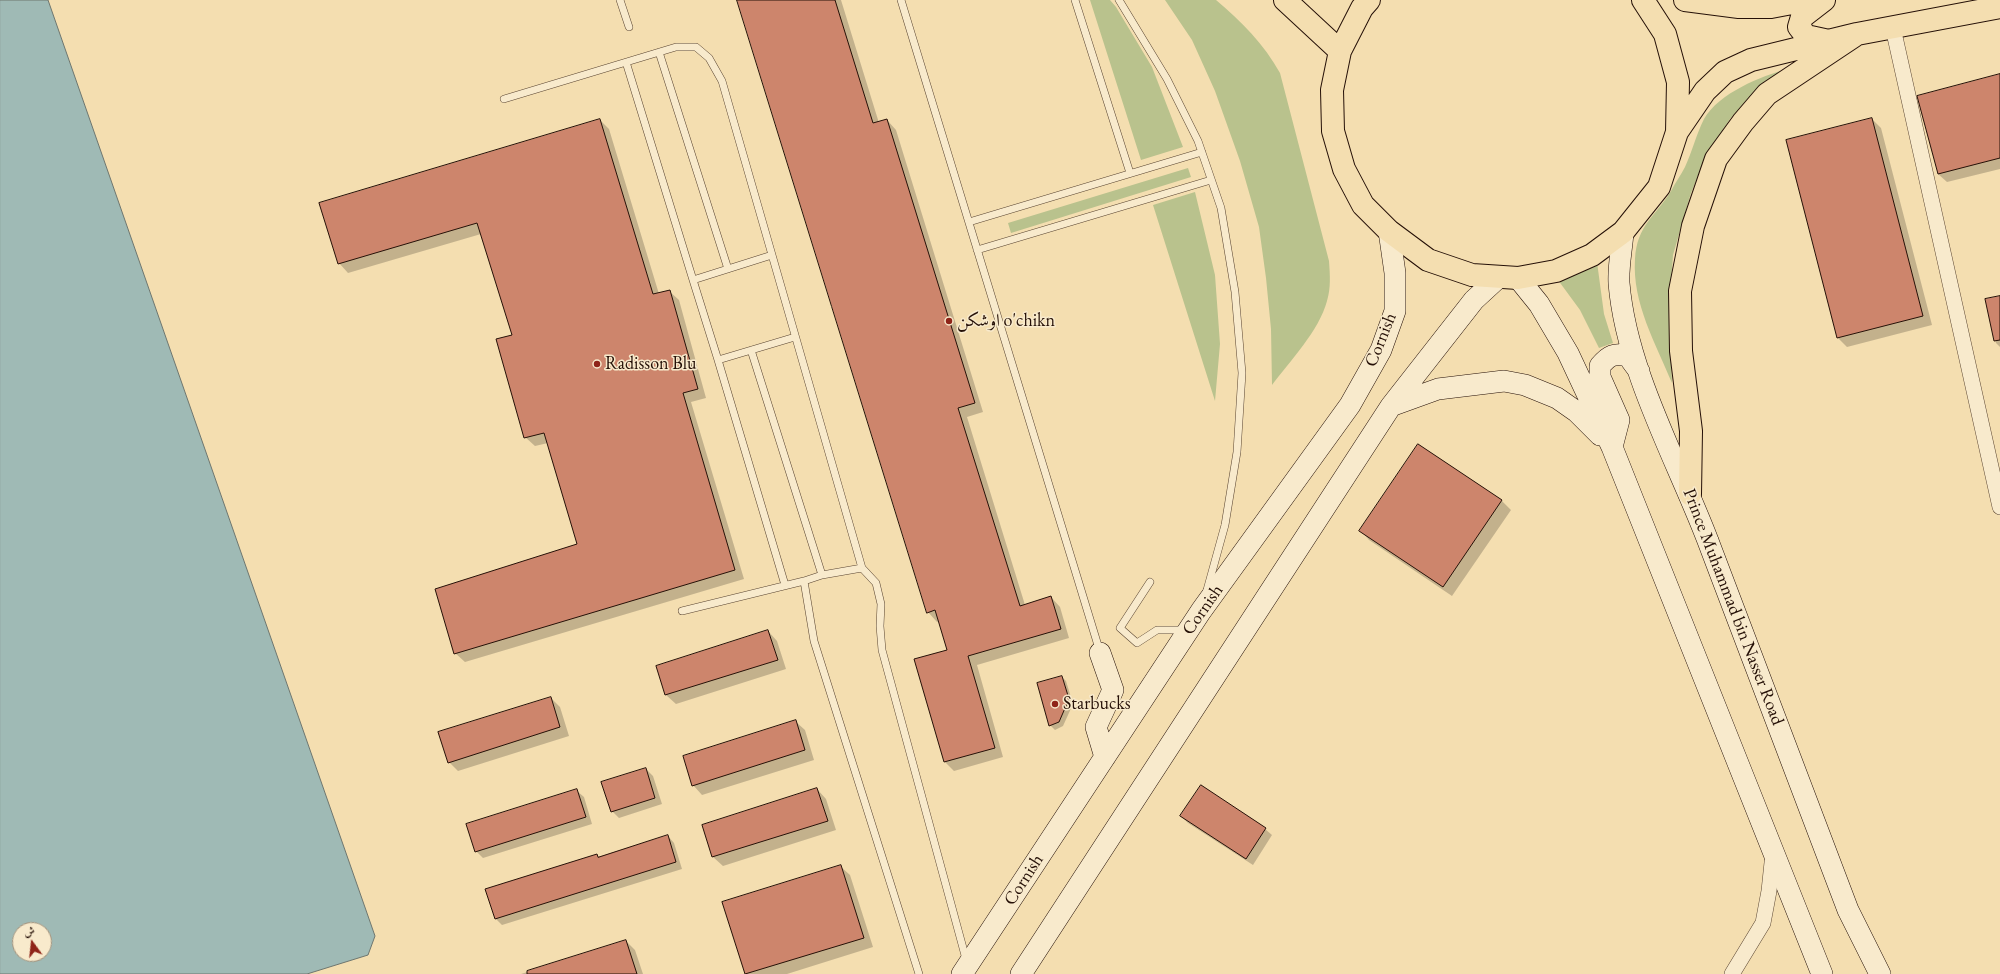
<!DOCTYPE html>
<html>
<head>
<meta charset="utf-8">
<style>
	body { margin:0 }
	#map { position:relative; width:2000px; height:974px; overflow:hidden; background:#f4deb0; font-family:"EB Garamond",Amiri,serif }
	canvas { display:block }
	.north { position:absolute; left:12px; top:922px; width:40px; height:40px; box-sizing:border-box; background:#f8eacc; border:1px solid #a4937d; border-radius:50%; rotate:345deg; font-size:11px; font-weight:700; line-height:16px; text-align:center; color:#251007 }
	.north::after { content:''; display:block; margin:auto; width:14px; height:18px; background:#8f2418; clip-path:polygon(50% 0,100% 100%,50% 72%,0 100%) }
</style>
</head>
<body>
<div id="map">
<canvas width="2000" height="974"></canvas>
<div class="north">ش</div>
</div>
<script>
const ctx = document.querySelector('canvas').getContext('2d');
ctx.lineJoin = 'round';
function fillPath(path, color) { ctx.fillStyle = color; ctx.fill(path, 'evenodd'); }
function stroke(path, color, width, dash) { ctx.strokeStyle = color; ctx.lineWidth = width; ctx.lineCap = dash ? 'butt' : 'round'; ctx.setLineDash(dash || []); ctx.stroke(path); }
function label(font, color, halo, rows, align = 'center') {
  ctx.font = font + ' "EB Garamond",Amiri,serif'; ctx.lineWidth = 3; ctx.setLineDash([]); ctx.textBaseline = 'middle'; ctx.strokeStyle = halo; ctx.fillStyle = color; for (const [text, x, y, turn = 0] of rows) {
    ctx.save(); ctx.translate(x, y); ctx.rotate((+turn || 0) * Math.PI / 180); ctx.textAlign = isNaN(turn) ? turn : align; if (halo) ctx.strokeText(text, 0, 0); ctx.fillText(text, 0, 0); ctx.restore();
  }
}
const green = new Path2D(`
	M1090,0H1110L1116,7L1152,67L1183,147L1141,160Z
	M1165,0H1216C1241,21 1264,44 1280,73L1329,261C1330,275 1331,288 1327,301C1319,331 1290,361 1272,385L1271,329L1266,278L1259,227L1240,161L1215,91L1192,40Z
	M1788,69L1758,89L1730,119L1704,161L1691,193L1673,255L1669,312L1672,383C1656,344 1632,303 1635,259C1637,225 1655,217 1671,191C1675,183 1681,175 1685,167C1692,152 1696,135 1704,119C1719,93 1761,76 1788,69Z
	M1188,168L1191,177L1011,233L1008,223Z
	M1195,192L1215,275L1220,344L1215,401L1153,205Z
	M1597,262L1604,314L1613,343L1599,348L1580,310L1558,280C1573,275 1586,272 1597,262Z`);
const water = new Path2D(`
	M0,0H48L375,936L368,955L307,974H0ZM20,930H44V954H20Z`);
const shadow = new Path2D(`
	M738,0H841L879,123L887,120L896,130L983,412L967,417L1025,605L1051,597L1060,607L1069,638L977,665L1003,757L954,771L945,762L915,660L948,650L939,621L937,622L928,612Z
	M2000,75V169L1947,182L1938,174L1919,96Z
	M1872,119L1881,128L1932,325L1847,347L1838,338Z
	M600,120L609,129L659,294L669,291L679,300L706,398L691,402L744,579L465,662L455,653L579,545L548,443L535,446L525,437L513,336L481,234L348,273L339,263Z
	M2000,297V347L1996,343L1986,300Z
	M1419,445L1502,501L1511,510L1452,596L1369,540L1360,530Z
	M768,631L777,641L786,669L676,704L666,695L657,666Z
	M1062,677L1066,681L1073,704L1063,726L1055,730L1050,725Z
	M551,698L560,707L569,736L458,771L449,762Z
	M795,721L805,730L814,760L702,795L693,785Z
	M646,769L653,776L662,804L619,818L612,811Z
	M817,789L826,799L836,830L723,866L713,857L703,825Z
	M577,791L584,797L592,824L483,858L476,851Z
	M1181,816L1265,829L1272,835L1253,865L1188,823Z
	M668,836L674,843L682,869L502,925L495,918L597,855L600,858Z
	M840,866L850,875L873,947L787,974H746L723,903Z
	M626,941L635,950L643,974H521Z`);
const building = new Path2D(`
	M737,0H835L873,123L887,119L975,403L958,408L1020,606L1051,596L1061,629L968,656L995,748L944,762L914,659L947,650L935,610L927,613Z
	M2000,74V158L1938,174L1917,96Z
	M1872,118L1923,316L1837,338L1786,140Z
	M600,119L653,294L670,290L698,389L683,393L735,570L454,654L435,589L577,544L544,433L524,438L496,339L512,335L477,223L338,264L319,203Z
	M2000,296V340L1994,341L1985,299Z
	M1418,444L1502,500L1443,587L1359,531Z
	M768,630L778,660L665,695L656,666Z
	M1062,676L1069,699L1059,722L1049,726L1037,683Z
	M551,697L560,727L448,763L438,732Z
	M796,720L805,750L692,786L683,756Z
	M646,768L655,798L611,812L601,782Z
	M1201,785L1266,828L1246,859L1180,816Z
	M817,788L828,821L712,857L702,825Z
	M577,789L586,817L475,852L466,824Z
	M668,835L676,862L495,919L485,889L597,854L598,857Z
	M841,865L864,938L745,974L722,902Z
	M626,940L637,974H527V971Z`);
const lane = new Path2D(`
	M620,0L629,27
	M901,0L1100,652
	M1075,0L1130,173
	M1119,0L1167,79L1198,141L1221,208L1235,292L1242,373L1237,452L1225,525L1207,590
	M659,52L728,269
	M626,62L693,280
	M504,99L676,47H696L709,58L722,81L862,568
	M969,222L1202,152
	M977,250L1211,180
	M772,255L693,280L718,360L795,337
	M751,350L822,575
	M718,360L785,585
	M1150,582L1120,628L1137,643L1157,630H1184
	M682,611L804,581
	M919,974L814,641L804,581L822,575L862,568L876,583L881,604L880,626L882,650L966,959`);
const street = new Path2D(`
	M1893,28L2000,507
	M1732,974L1763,923L1769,891L1773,853`);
const secondary = new Path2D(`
	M1623,232C1622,248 1618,267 1619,283C1626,370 1677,460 1708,541C1755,664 1802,787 1848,910L1880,974
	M1518,278L1539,304L1568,353L1612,447L1822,974
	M1391,406L1438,389L1504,381L1525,385L1557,398L1577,412L1600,435
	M1612,447L1619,420L1600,377V366C1609,355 1614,353 1628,356L1639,371
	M1100,653L1113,690L1096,727L1105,757
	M962,974L1201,611L1350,405L1381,350L1395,311V273L1389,231
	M1021,974L1391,406L1474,300L1499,277`);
const primary = new Path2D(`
	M1285,0L1340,51
	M1369,0L1362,8L1340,51L1332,90L1333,131L1344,169L1363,205L1389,231L1428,260L1472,275L1518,278L1556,271L1592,255L1623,232L1659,187L1677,132L1678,82L1665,34L1643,0
	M1685,0L1739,7H1771L1808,0
	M1824,0L1802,17L1799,27L1806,36L1829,41
	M1677,132L1705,91L1725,72L1751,60L1857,34L2000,7
	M1690,494L1691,431L1681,351L1680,291L1693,226L1716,159L1743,122L1767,94L1857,34`);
const markers = [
	[949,321,4,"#8f2418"],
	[597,364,4,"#8f2418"],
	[1055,704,4,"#8f2418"]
];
const poiNames = [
	["اوشكن o'chikn",957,321],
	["Radisson Blu",605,364],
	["Starbucks",1063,704]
];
const streetNames = [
	["Cornish",1381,340,-68],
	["Prince Muhammad bin Nasser Road",1733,607,69],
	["Cornish",1203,610,-55],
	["Cornish",1024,880,-57]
];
fillPath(green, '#b9c28d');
fillPath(water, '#9fbab5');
stroke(water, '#6e766f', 1);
fillPath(shadow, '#0003');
fillPath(building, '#cd856c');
stroke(building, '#251007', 1);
stroke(lane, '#594431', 8);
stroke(street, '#594431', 16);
stroke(secondary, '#251007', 22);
stroke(primary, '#251007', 24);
stroke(lane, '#f8eacc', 7);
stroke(street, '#f8eacc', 15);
stroke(secondary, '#f8eacc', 21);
stroke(primary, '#f4deb0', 22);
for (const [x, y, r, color] of markers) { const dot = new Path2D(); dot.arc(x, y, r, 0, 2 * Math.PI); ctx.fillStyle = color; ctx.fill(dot); stroke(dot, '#f8eacc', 1.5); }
label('18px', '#251007', '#f8eacc', poiNames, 'left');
label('18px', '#251007', '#f8eacc', streetNames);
</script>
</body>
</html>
